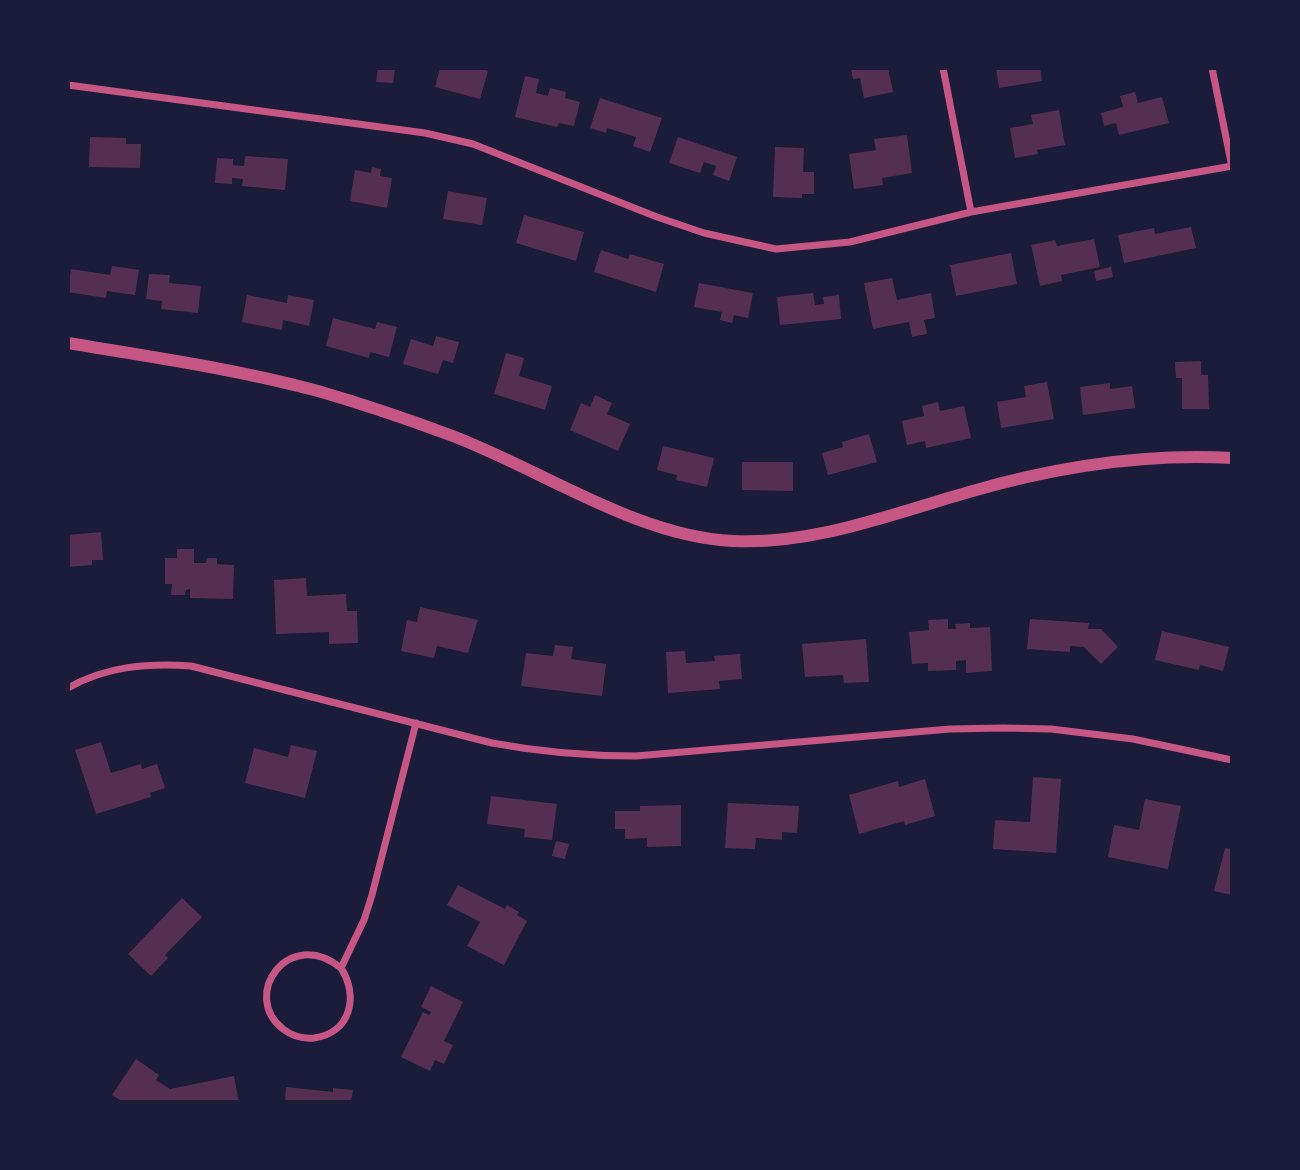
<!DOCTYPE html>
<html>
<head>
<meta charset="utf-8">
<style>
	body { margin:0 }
	#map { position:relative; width:1300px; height:1170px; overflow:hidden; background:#1b1b3a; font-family:"Roboto Condensed",sans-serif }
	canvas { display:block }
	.frame { position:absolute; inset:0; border:70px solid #1b1b3a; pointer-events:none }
</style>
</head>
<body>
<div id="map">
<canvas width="1300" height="1170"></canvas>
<div class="frame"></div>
</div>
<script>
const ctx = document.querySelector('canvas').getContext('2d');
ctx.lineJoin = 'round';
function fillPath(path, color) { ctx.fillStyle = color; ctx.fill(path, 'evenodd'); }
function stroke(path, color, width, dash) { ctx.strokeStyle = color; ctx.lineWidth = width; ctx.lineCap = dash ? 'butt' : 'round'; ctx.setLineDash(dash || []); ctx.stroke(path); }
const building = new Path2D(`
	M378,68H395L393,83L376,82Z
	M440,68H480L488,71L480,99L435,87Z
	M851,68H888L893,92L864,98L860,78L853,79Z
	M996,68H1040L1042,81L999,88Z
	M525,76L539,79L536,93L548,96L550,88L566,92L565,98L580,102L574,126L559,123L557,127L515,117Z
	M1135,92L1138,103L1162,97L1169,123L1119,135L1116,123L1104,126L1101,113L1123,107L1120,96Z
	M600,98L662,118L650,152L633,146L636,137L607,128L606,133L590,128Z
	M1059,110L1065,145L1037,150L1038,154L1015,158L1010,128L1033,124L1031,115Z
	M907,135L912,173L882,178L883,185L854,189L849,154L876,150L874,139Z
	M90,137L126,138V144H141L140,168L89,167Z
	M678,137L737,157L729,181L713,175L716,166L704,162L700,173L669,163Z
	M775,147L804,148L803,172H814V194H802V198L773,197Z
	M245,156L288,159L285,190L242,186L243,179L232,178V184L215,183L217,158L233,159V165L244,166Z
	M372,167L381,169L380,176L392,178L387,208L350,201L355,170L371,173Z
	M448,191L487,198L482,225L443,219Z
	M524,215L584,232L576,261L516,243Z
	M1191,227L1196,248L1124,263L1118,235L1154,228L1155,234Z
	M1094,239L1100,267L1061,275L1062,281L1040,286L1031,245L1055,240L1057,246Z
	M601,250L628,259L630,254L664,264L656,292L594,272Z
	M1011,253L1017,284L956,296L950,265Z
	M112,266L139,270L135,295L107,291L106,298L68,292L71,269L110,275Z
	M1111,267L1113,277L1096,281L1094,271Z
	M149,274L170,275L169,283L201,286L198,313L161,309L162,301L146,299Z
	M892,278L897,300L931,293L935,318L924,320L927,334L912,337L909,322L873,329L864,283Z
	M699,283L753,293L748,318L734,315L732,323L720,320L722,312L694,307Z
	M813,293L815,305L824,304L823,297L839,295L841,319L780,325L777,297Z
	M247,295L287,303L288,295L314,300L309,326L283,320L282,330L242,322Z
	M333,318L375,329L377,322L397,327L389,357L370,352L369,358L326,346Z
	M436,336L459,342L453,363L443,360L438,374L403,364L411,339L433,346Z
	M506,353L524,358L519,376L552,386L545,410L494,394Z
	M1201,361V375H1208L1209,409H1182V378H1176L1175,362Z
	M1047,382L1054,419L1001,428L997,402L1026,397L1024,386Z
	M1110,383V389L1132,386L1135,408L1083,415L1080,387Z
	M595,395L612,403L607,414L630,424L618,451L570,430L581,403L590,407Z
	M938,402L940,411L964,406L971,438L926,448L925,441L907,445L902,421L924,416L922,406Z
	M869,434L877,462L828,475L822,453L843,447L842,442Z
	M663,446L714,458L707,487L676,480L677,475L657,470Z
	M742,462H793V491L742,490Z
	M101,532L103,560H92V565L68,567V535Z
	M177,549H194V563H206L207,558H217V564L234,565L233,599L190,598V589L186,590L185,595H171L172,584H165V558H177Z
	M306,578L307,596L346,594L347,611H357L358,643L329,644V632L276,634L274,580Z
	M420,607L478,620L468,653L437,646L434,658L401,651L407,620L417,622Z
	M948,619V629H956L955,624L970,623V628L990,627L992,671L966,673V660L956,661V670L928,671V663L912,664L909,632L929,630L928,620Z
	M1030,619L1089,623L1088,629H1101L1118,647L1101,664L1084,647L1070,646V652L1027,649Z
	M1162,631L1229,647L1223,671L1200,665L1199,670L1155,660Z
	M866,639L869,682L844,683L843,675L805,677L802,644Z
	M555,645L573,647L571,659L606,664L602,696L521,686L526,653L553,656Z
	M685,651L686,663L715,661L714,656L740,654L742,679L719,681L720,689L668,693L666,652Z
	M101,742L111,773L141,764L142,769L157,764L165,788L150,793L151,797L96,814L75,750Z
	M291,745L317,751L305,798L245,783L254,748L288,757Z
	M1033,777L1061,779L1056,853L993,849L995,820L1030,822Z
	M925,779L935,816L905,825L904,821L859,834L849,795L898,781L899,787Z
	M491,796L557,804L552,840L524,837L525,829L487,824Z
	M1145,799L1181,806L1168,869L1108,857L1114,825L1139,830Z
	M728,803L799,806L797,833L782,832V840L756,838L755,849L725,848Z
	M681,805V846L647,847V838L625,839V829H615V811H640V806Z
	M556,841L569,844L565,859L552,856Z
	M1225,848L1232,849V895L1214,891Z
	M458,885L505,909L507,905L519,912L517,915L527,921L504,965L467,946L480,922L447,905Z
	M182,898L202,917L165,955L168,958L151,976L128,954Z
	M431,986L463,1002L444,1041L453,1045L444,1064L435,1060L430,1071L401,1057L423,1012L429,1015L431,1012L421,1007Z
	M136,1059L159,1075L156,1080L170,1089L234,1076L239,1102H123L112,1095Z
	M286,1087L333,1092V1088L353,1090L351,1102H285Z`);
const minor = new Path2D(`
	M943,68L971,212
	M1212,68L1232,167
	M68,85L425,133L473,144L657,217L704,233L776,249L850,242L971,212L1232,166
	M68,688C106,666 148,663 191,666L492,743C540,752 586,756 636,756L950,729L1003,728L1051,729L1133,739L1232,760
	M341,968C289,926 240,995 283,1029C292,1036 303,1039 314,1038C351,1033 359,996 341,968L364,920L372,895L416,723`);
const tertiary = new Path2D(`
	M68,343C152,357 236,369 318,391C363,404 407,419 450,435C539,468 637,537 733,541C814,545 892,514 969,492C1055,467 1142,453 1232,458`);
fillPath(building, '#542f53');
stroke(minor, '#c65784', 7);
stroke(tertiary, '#c65784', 12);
</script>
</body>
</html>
